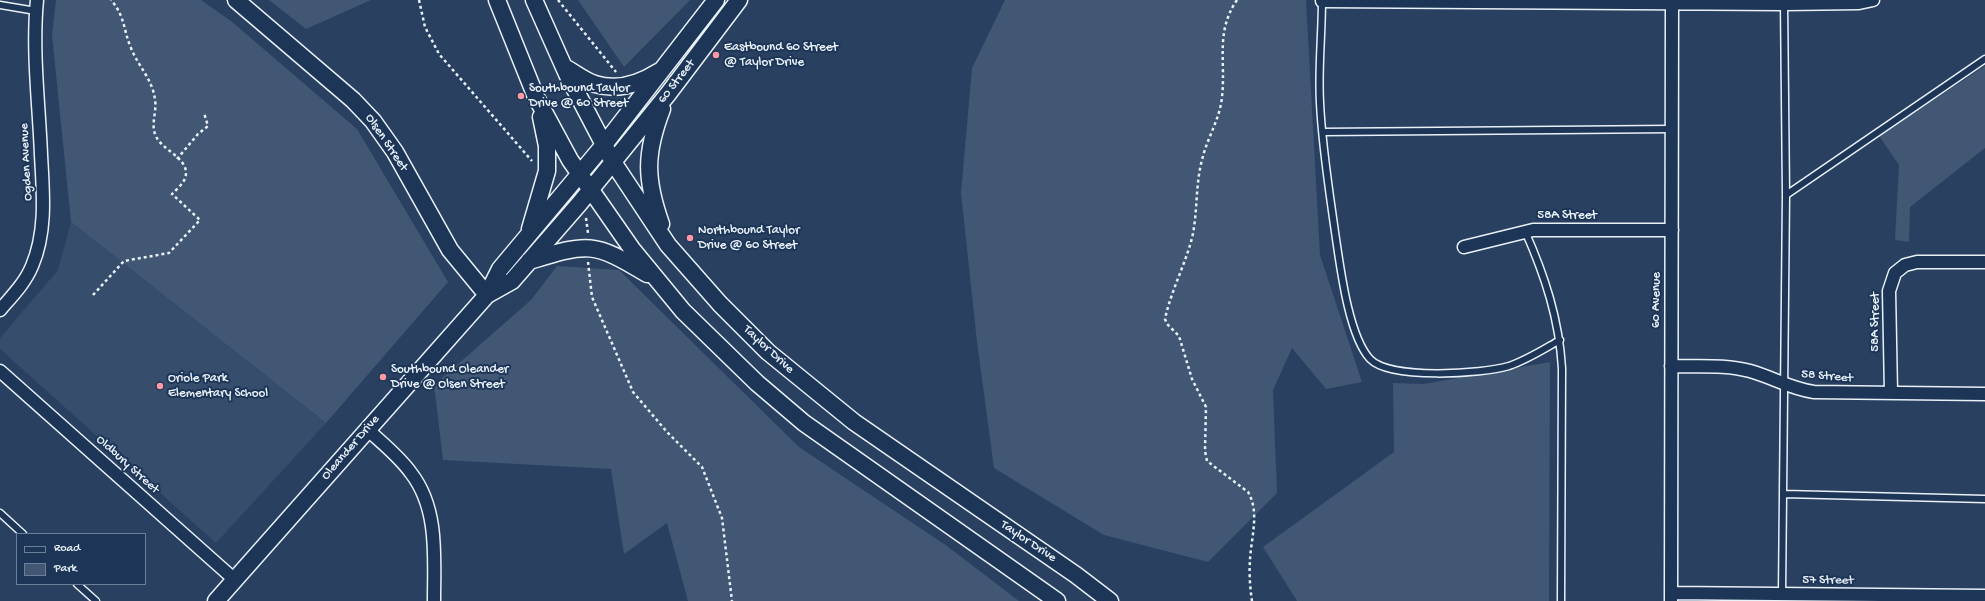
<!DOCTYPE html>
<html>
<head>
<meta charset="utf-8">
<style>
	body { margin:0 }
	#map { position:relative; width:1985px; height:601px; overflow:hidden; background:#294061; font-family:"Gochi Hand",sans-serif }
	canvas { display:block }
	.legend { position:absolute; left:16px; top:533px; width:130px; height:52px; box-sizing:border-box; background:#1d3557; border:1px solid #6e8097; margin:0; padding:5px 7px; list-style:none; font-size:12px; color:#e8f1f8 }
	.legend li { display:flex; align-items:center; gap:8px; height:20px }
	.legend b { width:20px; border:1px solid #6e8097 }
</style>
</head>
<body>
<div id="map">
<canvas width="1985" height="601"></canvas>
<ul class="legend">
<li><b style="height:5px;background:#1d3557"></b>Road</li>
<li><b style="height:11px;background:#415774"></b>Park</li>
</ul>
</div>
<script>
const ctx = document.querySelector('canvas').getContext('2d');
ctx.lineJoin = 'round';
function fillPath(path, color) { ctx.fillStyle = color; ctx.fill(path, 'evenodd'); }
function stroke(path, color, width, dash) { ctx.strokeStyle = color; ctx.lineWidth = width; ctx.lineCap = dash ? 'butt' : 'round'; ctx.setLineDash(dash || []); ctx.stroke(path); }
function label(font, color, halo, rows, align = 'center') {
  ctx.font = font + ' "Gochi Hand",sans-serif'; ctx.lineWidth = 4; ctx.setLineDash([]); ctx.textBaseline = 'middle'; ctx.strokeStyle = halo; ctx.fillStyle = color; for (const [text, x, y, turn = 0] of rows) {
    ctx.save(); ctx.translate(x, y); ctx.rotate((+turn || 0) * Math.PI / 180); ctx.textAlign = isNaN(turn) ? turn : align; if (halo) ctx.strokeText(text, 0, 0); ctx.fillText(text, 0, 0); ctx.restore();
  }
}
const built = new Path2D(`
	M71,222L326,423L216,543L0,349V338L58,270Z`);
const green = new Path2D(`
	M56,0H201L231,21L357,129L448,282L326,423L71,222L52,35Z
	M269,0H371L306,29Z
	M578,0H690L624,67Z
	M1005,0H1306L1320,255L1362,382L1326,389L1292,348L1273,390L1277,493L1208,562L1104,535L994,468L977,342L961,193L972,68Z
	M1985,66V148L1910,207L1909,242L1895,240L1899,165L1879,136Z
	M557,266L619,270L799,447L947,546L1019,601H688L667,523L624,554L611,469L443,460L434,385L531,300Z
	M1550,362L1549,601H1297L1263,547L1394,452L1393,383L1424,384Z`);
const path = new Path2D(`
	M419,0L425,27L439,54L532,161
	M558,0L616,72
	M1237,0C1215,32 1226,61 1222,97C1220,119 1207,138 1202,160C1195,186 1198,212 1192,238C1185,265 1171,291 1165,319L1167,324L1179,336L1192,379L1206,407L1205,451L1207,461L1248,492C1260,512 1251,538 1250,560C1249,573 1250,588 1252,601
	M177,159L198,134L208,126L204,113
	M586,218L588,233
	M588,262L592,297L633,392L667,432L702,467L722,518L732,601
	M93,295L124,261L169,253L200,220L172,194C178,188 187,181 186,171C183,155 160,149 155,134C151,123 157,111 155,100C153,80 138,66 131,48C123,29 125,16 111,0`);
const lane = new Path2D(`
	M1322,0C1322,34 1318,69 1320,103C1322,146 1329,189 1335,232C1340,265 1348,335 1370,359C1390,380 1482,374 1509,366C1527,360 1544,349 1560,340
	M0,5L36,11
	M1323,132L1672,129
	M1786,195L1985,59
	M1525,231C1545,276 1559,319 1562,368L1561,601
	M1784,494L1985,499
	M0,513L23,534
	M77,584L96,601
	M1782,594L1786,195L1784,2`);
const street = new Path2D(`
	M1322,1L1784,4L1859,3L1873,0
	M1464,247L1533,230H1672
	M0,310C12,296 25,283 32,266C47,231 43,192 41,155C39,104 32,51 37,0
	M1671,366C1697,367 1725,364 1750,371C1772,377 1791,389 1814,392L1985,394
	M0,371L235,580
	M1891,393L1889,291L1895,273L1905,265L1917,262H1985
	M367,429C382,443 399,456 411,473C439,509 434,558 434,601
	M1671,593L1985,596
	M1671,601L1672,0`);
const secondary = new Path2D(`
	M236,0L353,100L373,121L395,152L450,250L487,295
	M497,0L536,97L570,160L632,249L683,311L757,383L804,423L1057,601
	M534,0L567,74L613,162L668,245L720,304L768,352L854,422L1076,575L1110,601
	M564,67C574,72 584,81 595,84C617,91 639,84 658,72
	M661,224C645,179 645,153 662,109
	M530,229L547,171V146L541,117
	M529,261C588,243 593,241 647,274
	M487,295L500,269L603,146L716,0
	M216,601L487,295L512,281L579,204L668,94L739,0`);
const markers = [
	[716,55,4,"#ff9aa2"],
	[521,96,4,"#ff9aa2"],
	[690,238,4,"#ff9aa2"],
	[383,377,4,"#ff9aa2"],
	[160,386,4,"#ff9aa2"]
];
const poiNames = [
	["Eastbound 60 Street",724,48],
	["@ Taylor Drive",724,63],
	["Southbound Taylor",529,89],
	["Drive @ 60 Street",529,104],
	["Northbound Taylor",698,231],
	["Drive @ 60 Street",698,246],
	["Southbound Oleander",391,370],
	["Drive @ Olsen Street",391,385],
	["Oriole Park",168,379],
	["Elementary School",168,394]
];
const streetNames = [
	["60 Street",677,82,-52],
	["Olsen Street",386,143,56],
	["Ogden Avenue",27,162,-93],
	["58A Street",1567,216],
	["60 Avenue",1657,300,-90],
	["58A Street",1876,322,-90],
	["Taylor Drive",768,350,43],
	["58 Street",1827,377,5],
	["Oleander Drive",351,448,-49],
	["Oldbury Street",127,465,42],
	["Taylor Drive",1028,542,34],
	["57 Street",1828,581,1]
];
fillPath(built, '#364d6b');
fillPath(green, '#415774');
stroke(lane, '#e8f1f8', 9);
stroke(street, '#e8f1f8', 15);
stroke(secondary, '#e8f1f8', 19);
stroke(path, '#e8f1f8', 2.5, [3, 3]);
stroke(lane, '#1d3557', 6);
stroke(street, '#1d3557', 12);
stroke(secondary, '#1d3557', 16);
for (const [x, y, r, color] of markers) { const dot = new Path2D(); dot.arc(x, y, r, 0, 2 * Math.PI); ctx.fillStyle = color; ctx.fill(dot); stroke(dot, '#1d3557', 1.5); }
label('13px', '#e8f1f8', '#1d3557', poiNames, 'left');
label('13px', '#e8f1f8', '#1d3557', streetNames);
</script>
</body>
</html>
